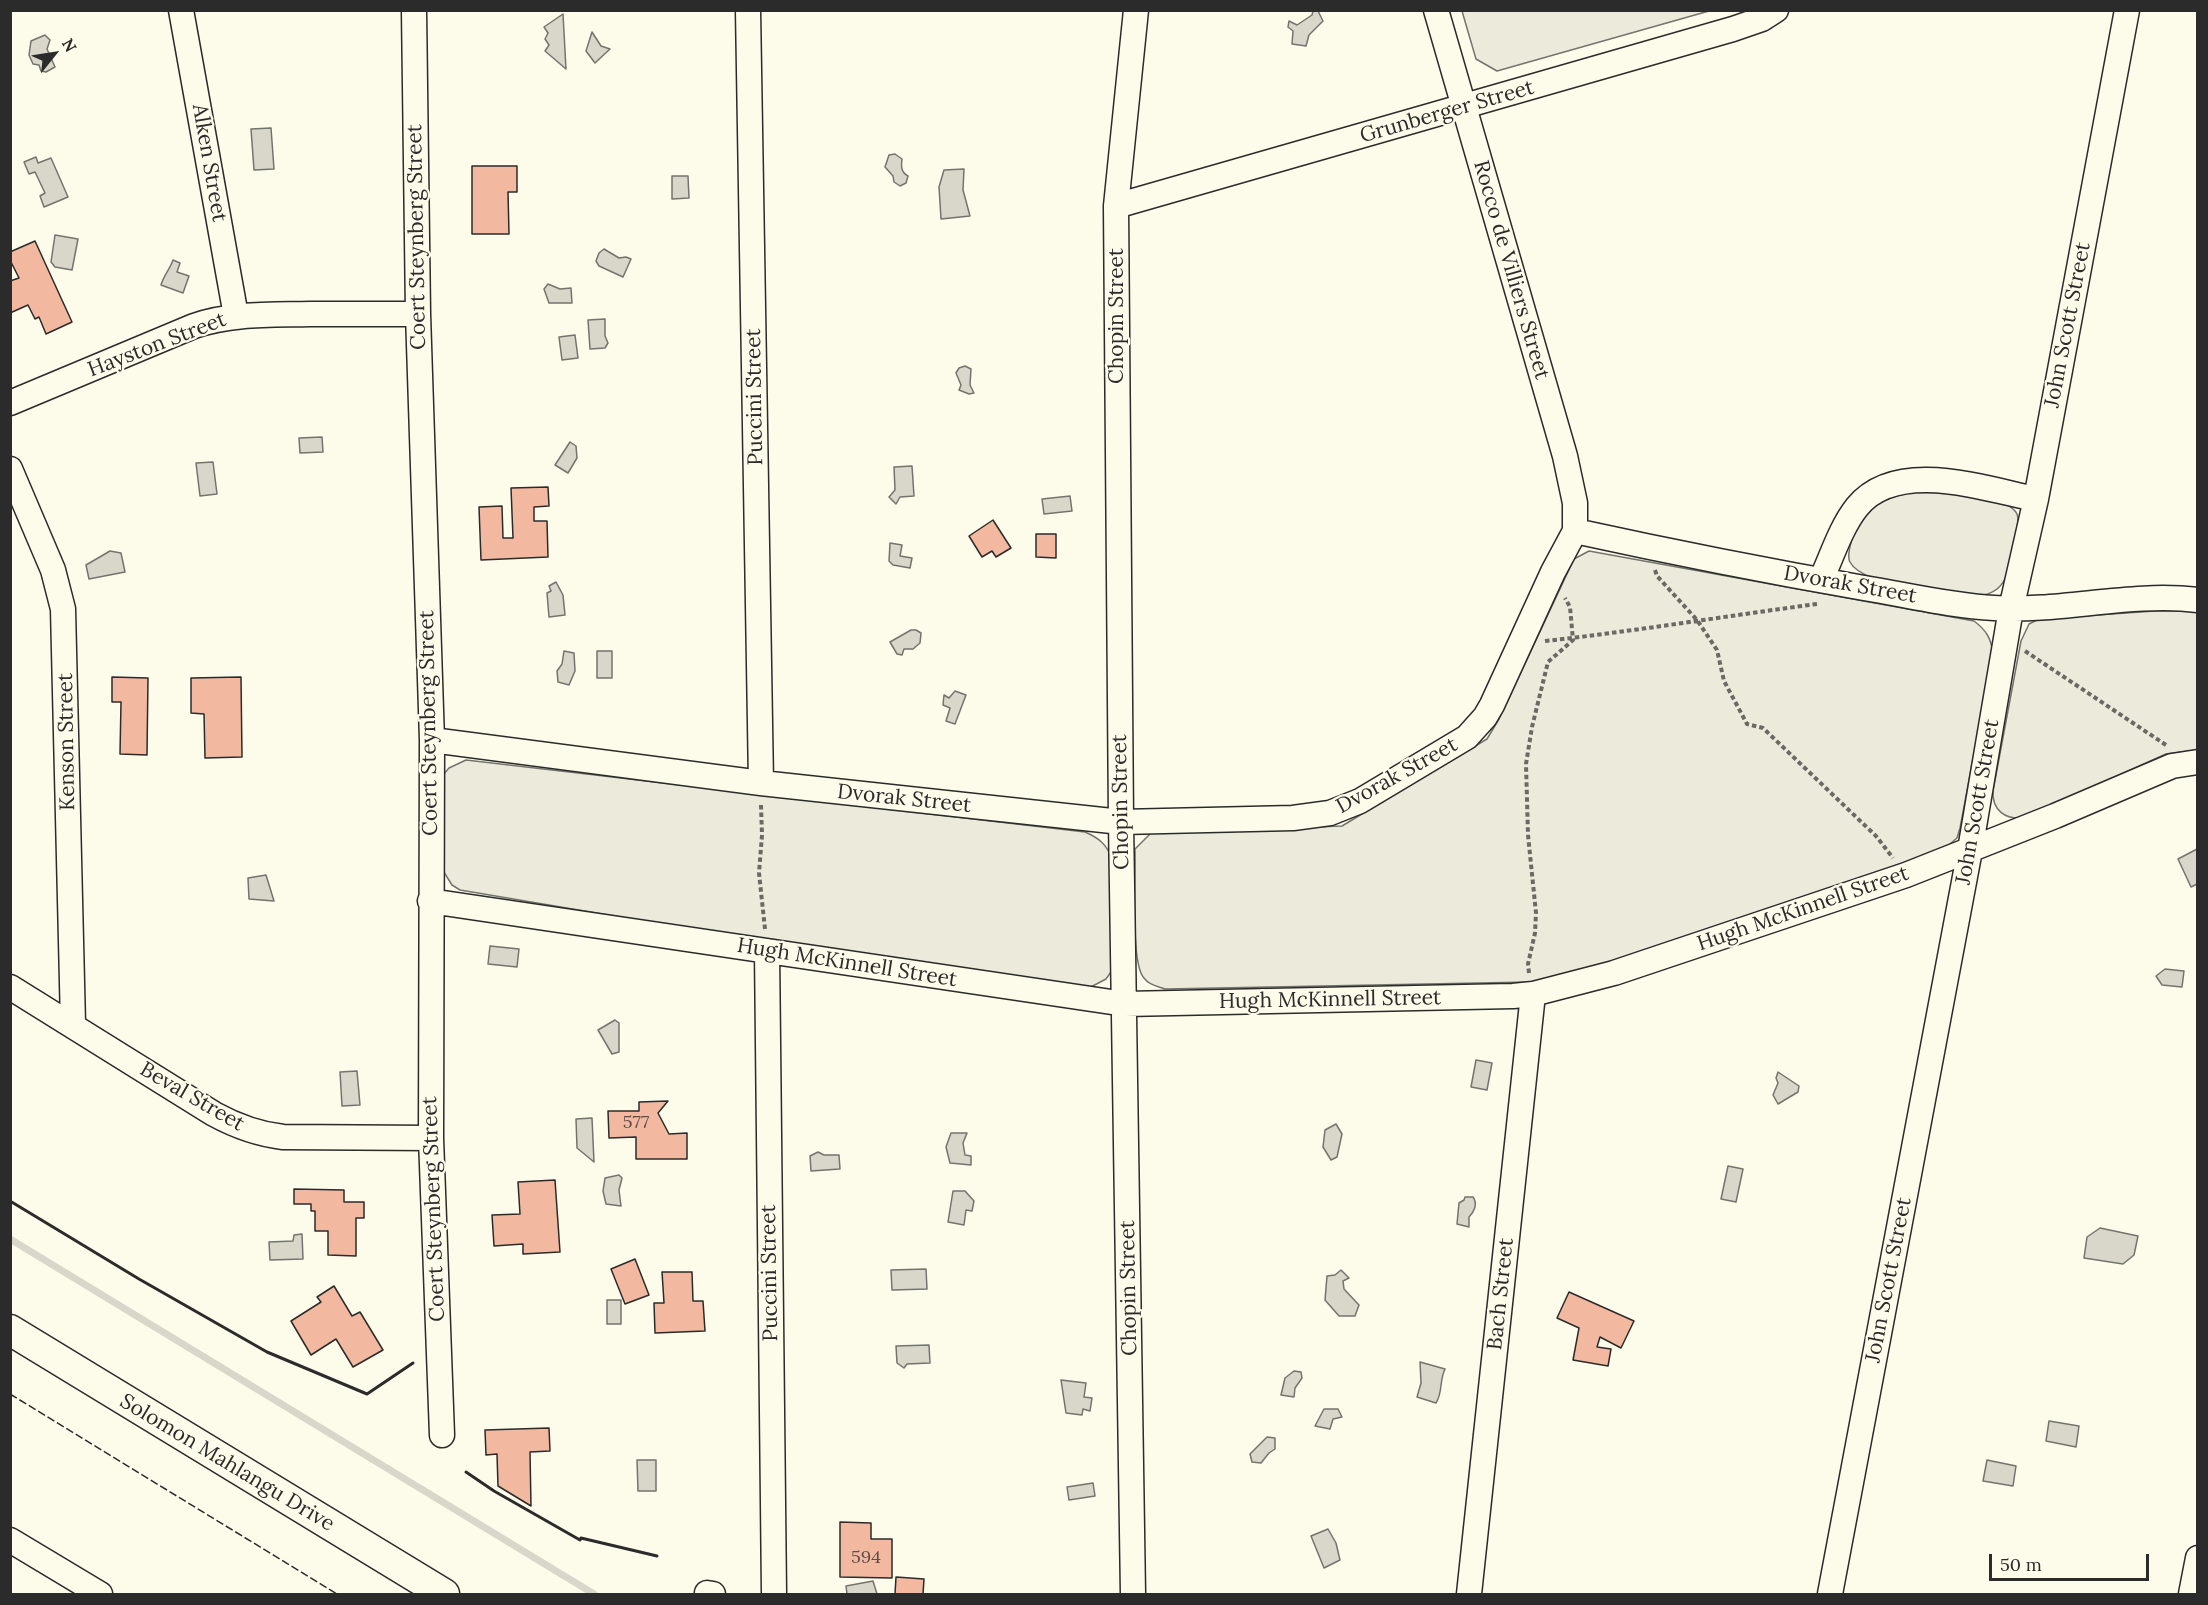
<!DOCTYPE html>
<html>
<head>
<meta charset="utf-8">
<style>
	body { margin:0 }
	#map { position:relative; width:2208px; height:1605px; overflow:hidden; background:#fdfbea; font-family:Lora,serif }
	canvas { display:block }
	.frame { position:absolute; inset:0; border:12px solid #2b2b2b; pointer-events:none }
	.north { position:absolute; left:24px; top:24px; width:60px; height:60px; -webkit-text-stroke:4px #fdfbea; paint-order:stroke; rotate:60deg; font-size:16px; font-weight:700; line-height:24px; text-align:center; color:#2b2b2b }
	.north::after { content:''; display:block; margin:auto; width:21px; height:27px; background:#2b2b2b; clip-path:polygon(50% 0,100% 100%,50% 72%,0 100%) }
	.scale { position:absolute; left:1989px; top:1554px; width:160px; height:27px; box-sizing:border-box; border:3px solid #2b2b2b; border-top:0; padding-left:8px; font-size:18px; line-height:21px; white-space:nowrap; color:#2b2b2b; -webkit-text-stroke:4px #fdfbea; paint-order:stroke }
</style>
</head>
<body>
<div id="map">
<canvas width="2208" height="1605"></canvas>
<div class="frame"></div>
<div class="north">N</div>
<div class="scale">50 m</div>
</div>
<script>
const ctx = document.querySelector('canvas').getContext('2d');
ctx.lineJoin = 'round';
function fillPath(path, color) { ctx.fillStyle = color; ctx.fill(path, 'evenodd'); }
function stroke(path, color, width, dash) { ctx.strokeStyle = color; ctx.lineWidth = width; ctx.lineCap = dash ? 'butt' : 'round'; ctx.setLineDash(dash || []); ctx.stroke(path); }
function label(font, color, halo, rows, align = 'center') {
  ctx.font = font + ' Lora,serif'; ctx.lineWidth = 4.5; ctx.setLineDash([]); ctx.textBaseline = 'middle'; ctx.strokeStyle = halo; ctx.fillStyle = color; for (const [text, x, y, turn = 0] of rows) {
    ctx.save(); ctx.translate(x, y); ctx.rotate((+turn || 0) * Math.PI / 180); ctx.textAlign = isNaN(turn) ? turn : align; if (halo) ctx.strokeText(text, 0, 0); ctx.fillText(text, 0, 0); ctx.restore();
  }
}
const green = new Path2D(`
	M1462,11V10L1709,11L1497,71L1476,59Z
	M1912,492L1953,493L2007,505C2011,507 2015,510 2017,514C2020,521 2016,531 2015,538C2009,566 2010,596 1973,596L1873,578C1865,575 1854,570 1850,562C1845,553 1858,519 1864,513C1878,500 1895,496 1912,492Z
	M1589,551L1974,621C1986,630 1991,638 1993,653L1960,828L1957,838L1944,849L1559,980L1530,982L1165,989C1157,986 1149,985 1144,978C1130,963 1136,874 1135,849L1151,833L1342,826L1487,739L1499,719L1574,559Z
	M2155,611H2197V750L2166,754L2024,818C2005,820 1992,810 1993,791L2021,641L2029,624L2039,619Z
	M466,760L1085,832C1099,838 1106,844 1112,858L1113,969L1106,979L1087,989L798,947L460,890L452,885L442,869L443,775L449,768Z`);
const water = new Path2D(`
	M1313,11H1318L1323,21L1309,35L1306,46L1292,44L1293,31L1288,27L1289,21L1297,25L1312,15Z
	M563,14L566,69L545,51L549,45L545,39L548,33L544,27Z
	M592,32L601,46L610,49L595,63L586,51Z
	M45,35L50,40L47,49L55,67L46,72L41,71L39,65L33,64L29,55L31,41Z
	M271,128L274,169L254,170L251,129Z
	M895,154L902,159C901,167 901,172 908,176L906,183L900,186L894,182L893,176L885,167L889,155Z
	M36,157L38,163L51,158L68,197L44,207L40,196L45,193L35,172L29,174L24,162Z
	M964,169L963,190L970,216L941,219L939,187L944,170Z
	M672,176H688L689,198L672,199Z
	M55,235L78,239L72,270L55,267L51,262Z
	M604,249L619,258L626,257L631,259L623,277L599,266L596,261L599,253Z
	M173,260L180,263L177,272L189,276L183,293L161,285C164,275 170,269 173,260Z
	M548,284L560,289L571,288L572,303H549L544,289Z
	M605,319V336L608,343L605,348L590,349L588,320Z
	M575,335L578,358L562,360L559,337Z
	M965,366L971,369L970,385L974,393L969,394L959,390L961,385L956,373L959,368Z
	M322,437L323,452L300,453L299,438Z
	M570,442L576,446L577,458L568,473L555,465Z
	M213,462L217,494L200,496L196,463Z
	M912,466L914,496L900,497L896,504L889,497L895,490L894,467Z
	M1070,496L1072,511L1044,514L1042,499Z
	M890,543L902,545L900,556L912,558L910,568L893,565L889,561Z
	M110,551L121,553L125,572L89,579L86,565Z
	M556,582L563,595L565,615L549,617L547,593L551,591L549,586Z
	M911,630H916L921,633L920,643L913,649H904L902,655L897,654L890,642Z
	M564,651L574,653L575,671L569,685L558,682L557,671L562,664Z
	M597,651H612V678H597Z
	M955,691L966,695L955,724L946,721L950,708L943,705L944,695L949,698Z
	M2197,849V884L2191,887L2178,859Z
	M266,875L274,901L249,899L248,878Z
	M490,946L519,949L517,967L488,964Z
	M2165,969L2184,971L2182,987L2162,985L2156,976Z
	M615,1020L619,1023V1052L612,1054L598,1030Z
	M1476,1060L1492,1063L1487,1090L1471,1087Z
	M357,1071L360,1105L342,1106L340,1072Z
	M1778,1072L1799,1086L1798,1092L1778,1104L1773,1095L1778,1083L1776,1078Z
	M592,1118L594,1162L577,1148L576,1119Z
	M1336,1124L1342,1134L1337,1157L1331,1160L1323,1147L1325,1130Z
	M951,1133H967L963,1143L965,1155L971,1156V1165L950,1163L946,1147Z
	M818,1152L824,1155H839L840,1169L811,1171L810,1156Z
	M1728,1166L1743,1169L1736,1202L1721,1199Z
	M619,1175L622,1178L619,1190L621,1206L606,1204L603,1191L605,1178Z
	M953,1191H965L974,1201L972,1211L966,1210L964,1225L948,1222Z
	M1465,1197H1473C1478,1204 1474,1212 1469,1217V1227L1457,1224L1459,1203L1464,1200Z
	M2100,1228L2138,1236L2134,1255L2123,1264L2084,1258L2087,1237Z
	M302,1234L303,1259L270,1260L269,1242L293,1241L294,1235Z
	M926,1269L927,1289L892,1290L891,1270Z
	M1341,1270L1349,1278L1343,1281L1344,1289L1359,1305L1355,1316H1339L1325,1300L1327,1276L1335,1275Z
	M607,1300H621V1324H607Z
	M929,1345L930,1363L907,1364L904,1368L897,1363L896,1346Z
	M1420,1362L1445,1369C1439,1382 1443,1392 1436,1403L1417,1397L1421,1383Z
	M1294,1371L1301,1372L1302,1378L1295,1388L1294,1397L1281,1395L1285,1378Z
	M1061,1380L1086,1383L1084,1397L1092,1398L1090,1411L1083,1409L1082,1415L1066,1413Z
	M1324,1409H1338L1342,1417L1333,1419L1330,1429L1315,1426Z
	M2049,1421L2079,1426L2076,1447L2046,1441Z
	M1267,1437L1275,1438V1449L1269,1453L1261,1463L1252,1462L1250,1454Z
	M637,1460H656V1491H638Z
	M1987,1460L2016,1466L2013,1486L1983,1481Z
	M1093,1483L1095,1496L1069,1500L1067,1487Z
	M1328,1529L1336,1543L1340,1560L1324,1568L1311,1536Z
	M873,1581L877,1594H847L846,1586Z`);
const stream = new Path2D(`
	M10,1239L594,1594`);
const building = new Path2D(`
	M472,166H517V192H508L509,234H472Z
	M35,241L72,322L46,334L39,317L35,319L28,305L10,313V281L19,278L10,260V252Z
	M548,487L549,506L534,507V521H547L548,557L481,560L479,507L502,506L503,538H513L511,488Z
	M993,520L1011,548L996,557L992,551L982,557L969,536Z
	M1036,534H1056V558L1036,557Z
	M112,677L148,678L147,755L120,754L121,702H112Z
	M241,677L242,757L205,758L204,714L191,713V678Z
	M668,1101L658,1113L669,1134L687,1133V1159H636V1137L609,1138L608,1111H639V1102Z
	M555,1180L560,1252L523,1254V1244L494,1246L492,1215L520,1214L518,1182Z
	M294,1189L344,1190V1202H364V1218H356V1256L328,1255V1231H315V1211H311V1204H294Z
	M635,1259L649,1295L625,1304L611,1269Z
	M662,1272H692L693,1301H703L705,1331L655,1333L654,1303H664Z
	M334,1286L352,1316L360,1312L383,1350L353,1367L336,1339L311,1355L291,1321L321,1302L317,1297Z
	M1569,1292L1634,1321L1621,1348L1600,1337L1597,1347L1611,1349L1608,1366L1573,1360L1579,1328L1557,1318Z
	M549,1428L550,1451L530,1452L531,1506L498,1486L497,1454L486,1455L485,1430Z
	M840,1522L871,1523V1539H892V1578L840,1577Z
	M896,1577L924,1579L923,1594H895Z`);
const path = new Path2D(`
	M1655,570L1657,576L1697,620L1717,650L1724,681L1747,724L1763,728L1876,836L1893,858
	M1545,641C1636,631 1726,616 1817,604
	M2025,651L2166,745
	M761,805L762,835L759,873L765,929
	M1529,973L1528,964L1535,933L1536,913L1528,835L1526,764L1532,727L1548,662L1573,640L1570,607L1565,598`);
const minor = new Path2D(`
	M181,10L236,316
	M414,10L418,314L432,740L431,1138L442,1435
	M748,10L761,783
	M1116,206L1733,29L1762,19L1776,10
	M10,403L194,326C232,313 271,315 310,314C346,314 382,314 418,314
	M10,469L53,570L63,609L73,1024
	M1575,531C1671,552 1767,571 1864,588C1907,595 1951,606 1994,608C2062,612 2130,592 2198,600
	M1821,580C1832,556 1841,527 1857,507C1897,458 1985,489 2036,499
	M432,740L761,783L1121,822L1293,818L1330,813L1360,801L1467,737L1485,717L1492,705L1553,572L1575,531V503L1565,456L1436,10
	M430,901L1125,1004L1513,996L1533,994L1614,973L1906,875L2055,816L2172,766L2198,762
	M767,951L774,1594
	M10,987L214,1114C236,1126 257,1134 283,1137L431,1138
	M10,1540L100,1594
	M707,1593L713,1594
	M1133,1594L1121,822L1116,206L1136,10
	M1469,1594L1533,994
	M1830,1594L1970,850L2011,609L2036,499L2127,10
	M2191,1594L2198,1558`);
const major = new Path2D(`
	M10,1330L444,1594`);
const fence = new Path2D(`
	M10,1394L337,1594`);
const wall = new Path2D(`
	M10,1201L139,1279L267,1352L367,1394L413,1363
	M466,1472L494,1491L580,1540L581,1538L657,1556`);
const numberNames = [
	["577",636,1123],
	["594",866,1558]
];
const streetNames = [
	["Grunberger Street",1447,112,-16],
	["Alken Street",209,163,80],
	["Coert Steynberg Street",417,237,-91],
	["Rocco de Villiers Street",1511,270,74],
	["Chopin Street",1117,316,-90],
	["John Scott Street",2068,325,-79],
	["Hayston Street",157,345,-21],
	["Puccini Street",755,397,-91],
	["Dvorak Street",1850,585,10],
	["Coert Steynberg Street",429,723,-91],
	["Kenson Street",67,742,-91],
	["Dvorak Street",1397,776,-29],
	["Dvorak Street",904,799,6],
	["Chopin Street",1121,802,-91],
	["John Scott Street",1978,802,-80],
	["Hugh McKinnell Street",1803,909,-19],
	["Hugh McKinnell Street",847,963,9],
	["Hugh McKinnell Street",1330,1000,-1],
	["Beval Street",192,1097,30],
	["Coert Steynberg Street",434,1209,-92],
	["Puccini Street",770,1273,-91],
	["John Scott Street",1889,1280,-79],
	["Chopin Street",1129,1288,-91],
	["Bach Street",1501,1294,-84],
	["Solomon Mahlangu Drive",227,1463,31]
];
fillPath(green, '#ecebdb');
stroke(green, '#74746e', 1.5);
fillPath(water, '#d8d7c9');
stroke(water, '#74746e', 1.5);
stroke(stream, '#d8d7c9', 7);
fillPath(building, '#f2b8a0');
stroke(building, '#2b2b2b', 1.5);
stroke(minor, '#2b2b2b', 27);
stroke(major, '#2b2b2b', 33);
stroke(path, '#6a6964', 4, [4.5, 3]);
stroke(minor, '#fdfbea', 24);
stroke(major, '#fdfbea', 30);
stroke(fence, '#2b2b2b', 1.5, [8, 3]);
stroke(wall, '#2b2b2b', 3);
label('18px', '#5d4e48', null, numberNames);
label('21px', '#2b2b2b', '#fdfbea', streetNames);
</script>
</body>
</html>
